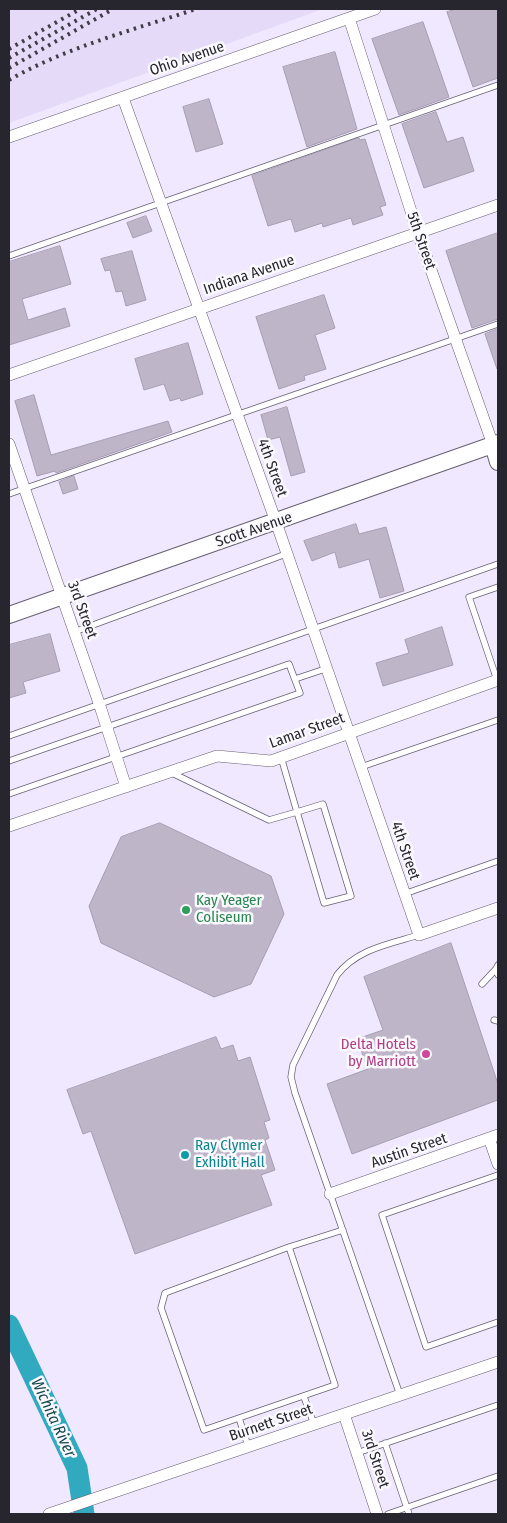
<!DOCTYPE html>
<html>
<head>
<meta charset="utf-8">
<style>
	body { margin:0 }
	#map { position:relative; width:507px; height:1523px; overflow:hidden; background:#f0e8fe; font-family:"Fira Sans Condensed",sans-serif }
	canvas { display:block }
	.frame { position:absolute; inset:0; border:10px solid #27252d; pointer-events:none }
</style>
</head>
<body>
<div id="map">
<canvas width="507" height="1523"></canvas>
<div class="frame"></div>
</div>
<script>
const ctx = document.querySelector('canvas').getContext('2d');
ctx.lineJoin = 'round';
function fillPath(path, color) { ctx.fillStyle = color; ctx.fill(path, 'evenodd'); }
function stroke(path, color, width, dash) { ctx.strokeStyle = color; ctx.lineWidth = width; ctx.lineCap = dash ? 'butt' : 'round'; ctx.setLineDash(dash || []); ctx.stroke(path); }
function label(font, color, halo, rows, align = 'center') {
  ctx.font = font + ' "Fira Sans Condensed",sans-serif'; ctx.lineWidth = 5; ctx.setLineDash([]); ctx.textBaseline = 'middle'; ctx.strokeStyle = halo; ctx.fillStyle = color; for (const [text, x, y, turn = 0] of rows) {
    ctx.save(); ctx.translate(x, y); ctx.rotate((+turn || 0) * Math.PI / 180); ctx.textAlign = isNaN(turn) ? turn : align; if (halo) ctx.strokeText(text, 0, 0); ctx.fillText(text, 0, 0); ctx.restore();
  }
}
const built = new Path2D(`
	M9,9H323L9,123Z`);
const river = new Path2D(`
	M9,1325L77,1468L84,1514`);
const building = new Path2D(`
	M457,9H498V78L473,87L447,12Z
	M423,22L449,97L399,115L372,39Z
	M335,52L357,129L307,147L283,67Z
	M209,99L223,144L196,152L183,107Z
	M436,112L447,142L463,137L474,171L424,188L402,124Z
	M359,138L360,140L365,139L386,205L380,207L383,215L353,225L351,218L323,227L322,223L295,232L291,219L268,226L252,176Z
	M146,216L152,231L133,238L127,223Z
	M498,233V319L472,328L446,251Z
	M60,246L71,284L22,299L28,320L65,308L70,326L9,345V262Z
	M132,251L146,300L126,306L122,291L116,292L110,270L105,271L101,259Z
	M324,295L335,328L315,335L326,369L304,376L305,380L279,389L256,317Z
	M498,329V369H497L485,334Z
	M188,343L203,394L181,401L180,398L170,401L164,384L144,390L135,359Z
	M34,395L51,455L168,421L172,432L56,473L55,471L37,476L15,401Z
	M287,407L305,472L291,476L280,437L268,440L261,415Z
	M74,476L78,489L63,494L59,482Z
	M356,524L359,534L386,527L404,591L380,598L369,559L339,568L335,552L312,561L304,541Z
	M442,627L453,665L383,686L376,663L409,653L405,640Z
	M50,634L60,671L23,682L26,693L9,698V645Z
	M160,823L271,876L284,914L251,984L214,997L101,943L89,906L121,837Z
	M451,943L498,1084V1100L352,1154L327,1084L368,1069L357,1039L383,1030L364,977Z
	M216,1037L221,1049L233,1045L238,1061L250,1057L270,1120L264,1122L269,1138L265,1140L275,1170L261,1175L272,1205L135,1254L91,1131L83,1134L67,1090Z`);
const lane = new Path2D(`
	M9,256L498,85
	M9,494L498,324
	M74,632L286,554
	M295,679L325,669
	M497,680L469,597L498,587
	M9,736L498,564
	M9,761L289,664L300,693L9,794
	M361,767L498,720
	M172,773L269,820L297,812L281,757
	M323,804L351,896L324,903L297,812Z
	M404,894L498,861
	M498,965L496,969L498,975
	M482,984L496,969
	M494,1020L498,1021
	M498,1175L382,1215L426,1347L498,1322
	M289,1247L335,1385L204,1430L161,1308L165,1293L289,1247L343,1230
	M400,1395L295,1093L291,1077L293,1065L337,975C357,949 389,944 419,935
	M304,1397L314,1424
	M239,1418L248,1446
	M385,1443L409,1514
	M357,1453L498,1405
	M388,1514L498,1476`);
const street = new Path2D(`
	M349,18L418,233L493,445
	M123,98L276,522L419,935L498,908
	M9,137L375,9
	M9,375L498,205
	M9,444L99,703L126,787
	M9,826L217,756L271,761L498,680
	M489,1138L498,1164
	M330,1194L498,1135
	M344,1414L377,1514
	M49,1514L498,1362`);
const secondary = new Path2D(`
	M493,445L498,462
	M9,615L498,443`);
const rail = new Path2D(`
	M9,49L80,9
	M9,58L97,9
	M9,68L113,9
	M9,80C67,47 133,30 196,9`);
const markers = [
	[186,910,5,"#2e9e5b"],
	[426,1054,5,"#d1479c"],
	[185,1155,5,"#0f9aa8"]
];
const streetNames = [
	["Ohio Avenue",187,59,-19],
	["5th Street",421,241,71],
	["Indiana Avenue",249,275,-19],
	["4th Street",272,468,70],
	["Scott Avenue",254,530,-19],
	["3rd Street",82,610,70],
	["Lamar Street",307,731,-20],
	["4th Street",405,851,71],
	["Austin Street",409,1151,-19],
	["Burnett Street",271,1423,-19],
	["3rd Street",375,1459,72]
];
const leisureNames = [
	["Kay Yeager",196,901],
	["Coliseum",196,918]
];
const hotelNames = [
	["Delta Hotels",416,1045],
	["by Marriott",416,1062]
];
const cultureNames = [
	["Ray Clymer",195,1146],
	["Exhibit Hall",195,1163]
];
const waterNames = [
	["Wichita River",53,1418,65]
];
fillPath(built, '#e5dbf8');
stroke(river, '#31a9bf', 21);
fillPath(building, '#bfb5c9');
stroke(building, '#a79db1', 1);
stroke(lane, '#676072', 7);
stroke(street, '#676072', 12);
stroke(secondary, '#676072', 18);
stroke(lane, '#fff', 5.5);
stroke(street, '#fff', 11);
stroke(secondary, '#fff', 16);
stroke(rail, '#403d47', 4, [2.5, 5]);
for (const [x, y, r, color] of markers) { const dot = new Path2D(); dot.arc(x, y, r, 0, 2 * Math.PI); ctx.fillStyle = color; ctx.fill(dot); stroke(dot, '#faf9fd', 2); }
label('15px', '#27252d', '#faf9fd', streetNames);
label('15px', '#27864d', '#faf9fd', leisureNames, 'left');
label('15px', '#b23c85', '#faf9fd', hotelNames, 'right');
label('15px', '#0d838f', '#faf9fd', cultureNames, 'left');
label('italic 16px', '#13464f', '#faf9fd', waterNames);
</script>
</body>
</html>
